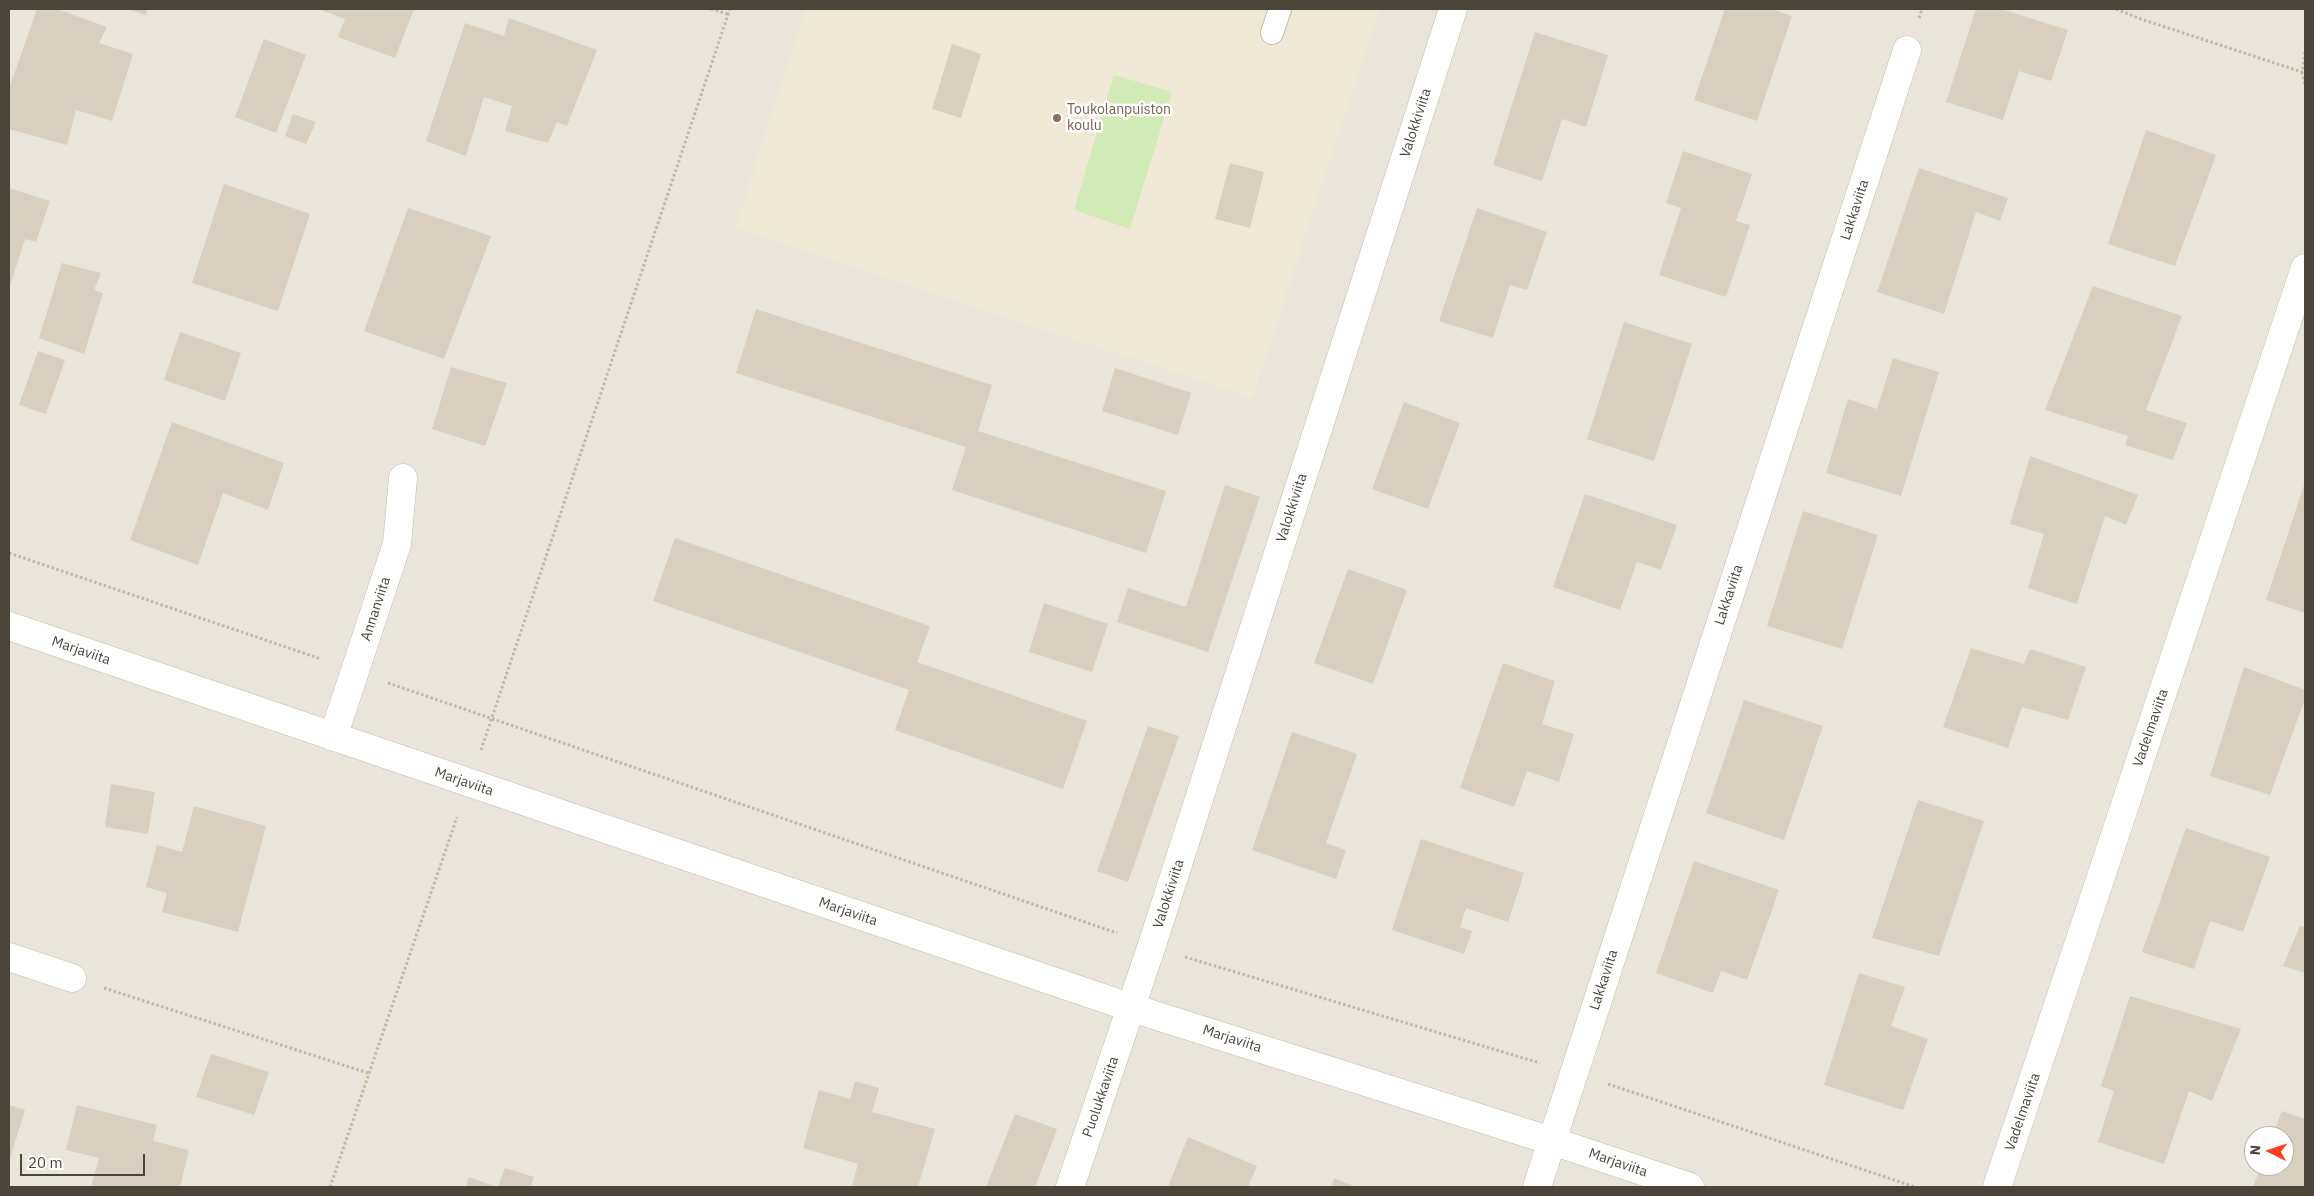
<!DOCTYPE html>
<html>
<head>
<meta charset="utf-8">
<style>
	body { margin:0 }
	#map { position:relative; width:2314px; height:1196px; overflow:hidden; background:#f6f3ec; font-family:"IBM Plex Sans",sans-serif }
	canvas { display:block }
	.frame { position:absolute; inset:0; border:10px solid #4b4439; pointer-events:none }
	.north { position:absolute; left:2244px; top:1126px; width:50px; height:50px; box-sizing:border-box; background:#fff; border:1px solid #b7b4b0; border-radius:50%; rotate:274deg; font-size:14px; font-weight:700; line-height:20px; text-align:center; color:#4b4439 }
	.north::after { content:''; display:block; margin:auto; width:18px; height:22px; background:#fc3f1d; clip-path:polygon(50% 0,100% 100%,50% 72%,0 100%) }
	.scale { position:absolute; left:20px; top:1154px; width:125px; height:22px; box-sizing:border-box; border:2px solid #4b4439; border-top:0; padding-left:6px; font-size:15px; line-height:18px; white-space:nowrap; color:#4b4439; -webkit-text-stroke:4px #fff; paint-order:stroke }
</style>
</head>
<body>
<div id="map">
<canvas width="2314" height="1196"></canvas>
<div class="frame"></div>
<div class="north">N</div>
<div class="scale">20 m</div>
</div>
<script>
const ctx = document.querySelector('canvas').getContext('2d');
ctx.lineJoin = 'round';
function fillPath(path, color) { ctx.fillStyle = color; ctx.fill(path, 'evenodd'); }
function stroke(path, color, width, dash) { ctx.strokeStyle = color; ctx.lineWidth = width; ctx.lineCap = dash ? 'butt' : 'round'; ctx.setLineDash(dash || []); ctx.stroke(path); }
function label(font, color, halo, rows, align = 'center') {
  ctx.font = font + ' "IBM Plex Sans",sans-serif'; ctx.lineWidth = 5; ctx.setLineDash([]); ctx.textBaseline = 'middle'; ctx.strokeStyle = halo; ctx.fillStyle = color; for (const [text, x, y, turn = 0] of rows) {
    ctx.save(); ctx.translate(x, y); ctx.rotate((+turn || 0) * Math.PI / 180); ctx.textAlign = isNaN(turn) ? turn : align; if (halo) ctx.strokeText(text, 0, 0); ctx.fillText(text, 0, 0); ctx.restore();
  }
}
const residential = new Path2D(`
	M9,9H2305V1187H9ZM2254,1136H2284V1166H2254Z`);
const education = new Path2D(`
	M806,9H1380L1252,398L735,228Z`);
const green = new Path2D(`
	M1114,75L1172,92L1130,229L1074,210Z`);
const building = new Path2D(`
	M37,9H57L107,27L99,43L133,54L112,121L76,110L67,145L9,129V89Z
	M128,9H148L146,15Z
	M318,9H414L395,58L338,37L345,19Z
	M1725,9H1771L1792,16L1757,121L1694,100Z
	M1976,9H2001L2068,30L2051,81L2019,71L2003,120L1946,102Z
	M509,18L597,50L567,126L557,122L548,143L505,131L512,106L484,97L466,156L426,141L465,23L504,36Z
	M1535,32L1608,55L1586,127L1562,119L1542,181L1493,165Z
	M264,39L306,55L276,133L235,117Z
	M952,44L981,54L961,118L932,109Z
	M293,114L316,122L306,144L285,136Z
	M2146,130L2216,155L2175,266L2108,244Z
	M1683,151L1752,174L1736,221L1750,225L1726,297L1659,275L1681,208L1666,203Z
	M1230,163L1264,172L1250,228L1215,219Z
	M1919,168L2008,198L2000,221L1976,212L1944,314L1877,292Z
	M224,184L310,214L278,311L192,283Z
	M9,188L50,201L36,242L25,239L9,289Z
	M408,208L491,236L444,359L364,331Z
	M1477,208L1547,232L1527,290L1510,285L1493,338L1439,321Z
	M62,263L101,273L94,290L103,293L84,354L39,338Z
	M2093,286L2182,316L2146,410L2187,423L2173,460L2125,445L2128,436L2045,410Z
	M756,309L992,385L978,431L1166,491L1146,553L952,490L966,447L736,373Z
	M1624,322L1692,344L1654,461L1587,439Z
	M180,332L241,353L225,401L164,380Z
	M38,351L65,360L46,414L19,405Z
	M1893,358L1939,372L1901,496L1826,473L1848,399L1877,409Z
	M451,367L507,383L485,446L432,429Z
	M1115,368L1191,393L1178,435L1102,411Z
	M1404,402L1460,423L1428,509L1372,489Z
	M172,422L284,463L268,510L223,493L198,565L130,540Z
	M2030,456L2138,495L2126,525L2105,516L2077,604L2028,588L2044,534L2010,524Z
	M2305,482V613L2266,600Z
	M1225,485L1260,497L1208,652L1117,622L1128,588L1186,607Z
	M1585,494L1677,525L1661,570L1637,562L1620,610L1553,587Z
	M1803,511L1878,535L1842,649L1767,626Z
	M675,538L930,626L917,662L1087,721L1063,789L895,730L909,690L653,601Z
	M1348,569L1407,590L1373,684L1314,663Z
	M1044,603L1108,624L1092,672L1029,652Z
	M1971,648L2024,664L2030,649L2086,667L2068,720L2022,707L2008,748L1943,727Z
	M1503,663L1555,681L1542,724L1574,734L1559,782L1527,771L1514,807L1460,788Z
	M2244,667L2305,690V699L2270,795L2210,776Z
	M1744,700L1823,726L1784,840L1706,813Z
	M1148,726L1179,736L1128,882L1097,871Z
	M1292,732L1357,754L1326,843L1346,850L1336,879L1252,850Z
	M111,784L155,792L148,834L105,827Z
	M1918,800L1984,821L1939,956L1872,938Z
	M194,806L266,826L238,932L162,912L167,893L146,887L157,845L182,852Z
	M2186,828L2270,857L2243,932L2210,921L2194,969L2142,952Z
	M1421,839L1524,873L1508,922L1466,908L1460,927L1472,931L1464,954L1392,930Z
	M1694,861L1779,890L1747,980L1721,971L1713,993L1656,973Z
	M2300,926L2305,927V973L2283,966Z
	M1859,973L1905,987L1891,1026L1928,1039L1903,1110L1824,1085Z
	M2130,996L2241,1029L2212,1101L2189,1091L2164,1164L2098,1142L2114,1091L2101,1086Z
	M211,1054L269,1072L254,1115L196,1097Z
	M855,1081L879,1088L872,1112L935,1129L918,1187L852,1186L858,1164L803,1148L819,1090L850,1099Z
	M9,1105L25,1110L9,1162Z
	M77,1105L157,1125L153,1141L189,1150L180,1187H91L99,1158L66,1150Z
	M2282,1111L2305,1119V1187H2253L2261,1166H2284V1136H2272Z
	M1015,1114L1057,1129L1035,1187H986Z
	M1188,1137L1257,1166L1248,1187H1168Z
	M505,1168L534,1177L531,1187H498Z
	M469,1177L497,1187H466Z
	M1334,1178L1356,1187H1331Z`);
const path = new Path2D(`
	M711,9L728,14
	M2116,9L2141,19L2305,73
	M1919,18L1922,9
	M2305,52L2302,73L2305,84
	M9,553L321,659
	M388,683L1117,933
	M481,750L730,9
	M1185,957L1540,1063
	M104,988L368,1073
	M1608,1084L1915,1187
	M330,1187L457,817`);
const service = new Path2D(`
	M1272,33L1280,9`);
const minor = new Path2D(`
	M9,626L1132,1008L1552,1141L1690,1187
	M333,737L397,544L403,478
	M9,957L72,978
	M1070,1187L1152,945L1453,9
	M1537,1187L1907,50
	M1997,1187L2305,268`);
const markers = [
	[1057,118,5,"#8d6e63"]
];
const educationNames = [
	["Toukolanpuiston",1067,110],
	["koulu",1067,126]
];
const streetNames = [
	["Valokkiviita",1416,123,-72],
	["Lakkaviita",1855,210,-72],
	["Valokkiviita",1292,508,-72],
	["Lakkaviita",1729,595,-72],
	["Annanviita",376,609,-72],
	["Marjaviita",81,651,19],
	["Vadelmaviita",2151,728,-71],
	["Marjaviita",464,782,19],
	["Valokkiviita",1169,894,-72],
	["Marjaviita",848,912,19],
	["Lakkaviita",1604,980,-72],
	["Marjaviita",1232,1039,18],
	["Puolukkaviita",1101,1097,-71],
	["Vadelmaviita",2023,1112,-71],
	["Marjaviita",1618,1163,19]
];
fillPath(residential, '#eae5da');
fillPath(education, '#efe8d6');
fillPath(green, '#d2eab5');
fillPath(building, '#d8cfc1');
stroke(service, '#c2bbae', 24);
stroke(minor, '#c2bbae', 29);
stroke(path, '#c4b79f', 3, [2.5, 2.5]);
stroke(service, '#fff', 22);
stroke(minor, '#fff', 28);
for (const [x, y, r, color] of markers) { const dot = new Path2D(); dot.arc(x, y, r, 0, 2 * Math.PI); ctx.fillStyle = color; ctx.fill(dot); stroke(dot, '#fff', 2); }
label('14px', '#785e54', '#fff', educationNames, 'left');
label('14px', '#4b4439', '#fff', streetNames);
</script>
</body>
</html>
